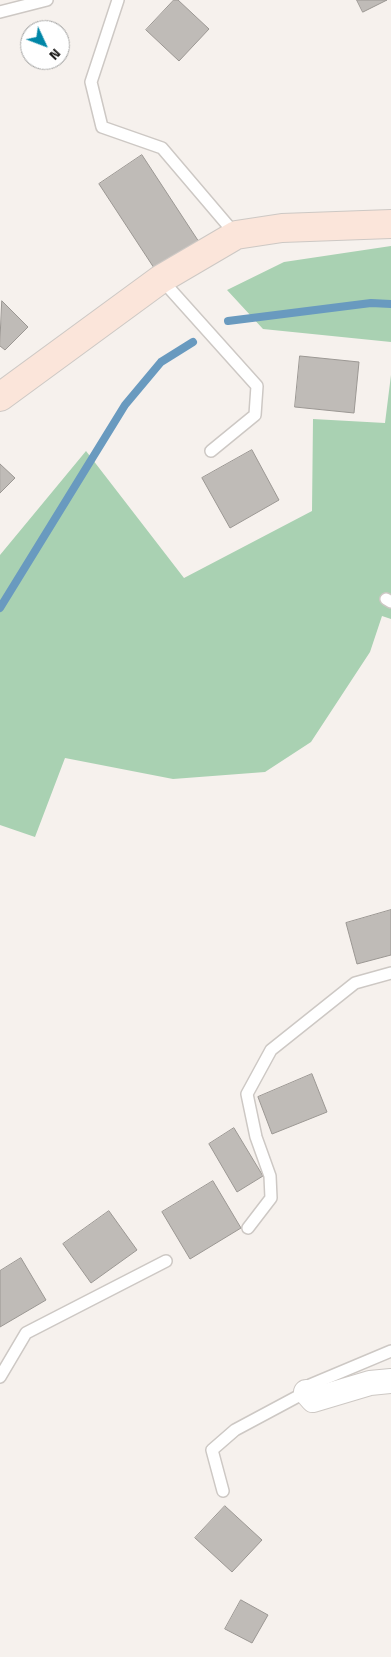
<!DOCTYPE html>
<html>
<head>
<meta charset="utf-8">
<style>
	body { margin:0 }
	#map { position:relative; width:391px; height:1657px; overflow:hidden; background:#f6f1ed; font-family:"Titillium Web",sans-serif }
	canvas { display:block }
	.north { position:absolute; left:20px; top:20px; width:50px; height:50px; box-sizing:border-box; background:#fff; border:1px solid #a2a2a1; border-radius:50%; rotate:133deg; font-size:14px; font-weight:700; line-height:20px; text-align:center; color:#171614 }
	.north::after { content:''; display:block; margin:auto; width:18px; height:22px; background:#0086a7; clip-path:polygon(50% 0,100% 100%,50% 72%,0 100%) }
</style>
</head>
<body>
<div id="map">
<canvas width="391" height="1657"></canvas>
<div class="north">N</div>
</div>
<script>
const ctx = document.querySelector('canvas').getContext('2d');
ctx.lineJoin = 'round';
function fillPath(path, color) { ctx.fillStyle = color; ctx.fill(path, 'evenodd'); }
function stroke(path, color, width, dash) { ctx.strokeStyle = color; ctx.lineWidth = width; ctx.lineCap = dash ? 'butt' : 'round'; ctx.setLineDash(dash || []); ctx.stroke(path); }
const green = new Path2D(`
	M391,246V342L263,329L227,290L284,262Z
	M391,375V619L382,616L370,652L311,742L265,772L173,779L65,758L35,837L0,825V555L86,451L184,578L312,511L313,419L385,423Z`);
const stream = new Path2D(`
	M228,321L371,303L391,304
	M0,608L125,405L161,362L193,342`);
const building = new Path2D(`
	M174,0H178L209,29L179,61L146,30Z
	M357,0H387L363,12Z
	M142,155L199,242L156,271L99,184Z
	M2,301L28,327L5,350L0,346Z
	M300,356L359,362L354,413L295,407Z
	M252,450L279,500L230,528L202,478Z
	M0,464L15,478L0,493Z
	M391,910V955L357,964L346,923Z
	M312,1074L327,1112L272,1134L258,1097Z
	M234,1128L263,1176L237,1192L209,1144Z
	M213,1181L241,1228L190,1259L162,1212Z
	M109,1211L137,1250L91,1283L63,1244Z
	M21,1258L46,1300L0,1327V1271Z
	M225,1506L262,1540L232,1572L195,1538Z
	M241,1600L268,1615L252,1643L225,1629Z`);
const lane = new Path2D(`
	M118,0L91,82L102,127L162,148L236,235
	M0,12L47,0
	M161,279L257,386L255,415L211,451
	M386,599L391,602
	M248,1228L271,1198L270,1176L256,1137L247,1094L271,1050L355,983L391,973
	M0,1377L26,1333L166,1261
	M223,1491L212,1450L235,1430L306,1392L310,1385L391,1351`);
const street = new Path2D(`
	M306,1392L313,1400L370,1383L391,1381`);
const secondary = new Path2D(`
	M0,397L161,279L236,235L282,228L391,224`);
fillPath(green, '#a9d1b2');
stroke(stream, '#699abf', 8);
fillPath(building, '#bfbbb7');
stroke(building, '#9b9793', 1);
stroke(lane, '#cdc8c4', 14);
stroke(street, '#cdc8c4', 26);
stroke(secondary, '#cdc8c4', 30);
stroke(lane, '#fff', 11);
stroke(street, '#fff', 24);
stroke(secondary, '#fbe5da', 28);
</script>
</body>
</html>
